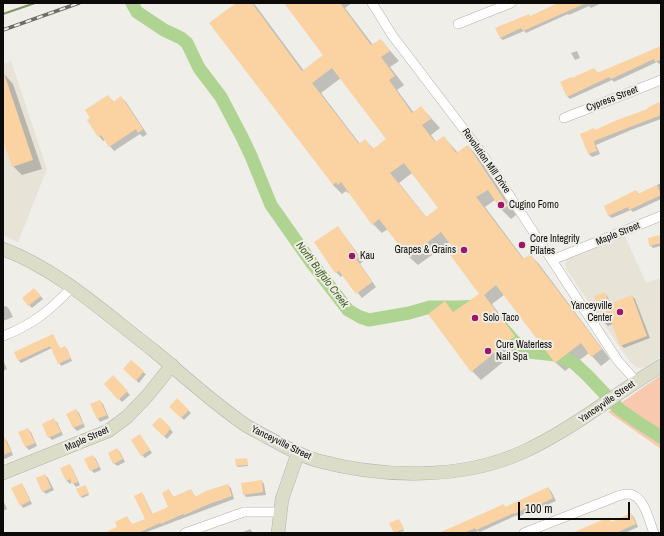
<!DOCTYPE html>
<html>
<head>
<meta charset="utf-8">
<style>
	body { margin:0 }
	#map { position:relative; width:664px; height:536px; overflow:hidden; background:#efeee8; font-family:"Archivo Narrow",sans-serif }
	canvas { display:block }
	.frame { position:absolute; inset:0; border:4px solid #0c0b0a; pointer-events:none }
	.scale { position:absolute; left:518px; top:502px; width:112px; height:18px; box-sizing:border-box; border:2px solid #0c0b0a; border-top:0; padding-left:5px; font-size:12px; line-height:14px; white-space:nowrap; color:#0c0b0a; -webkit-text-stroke:3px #efeee8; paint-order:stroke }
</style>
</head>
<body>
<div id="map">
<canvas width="664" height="536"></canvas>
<div class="frame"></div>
<div class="scale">100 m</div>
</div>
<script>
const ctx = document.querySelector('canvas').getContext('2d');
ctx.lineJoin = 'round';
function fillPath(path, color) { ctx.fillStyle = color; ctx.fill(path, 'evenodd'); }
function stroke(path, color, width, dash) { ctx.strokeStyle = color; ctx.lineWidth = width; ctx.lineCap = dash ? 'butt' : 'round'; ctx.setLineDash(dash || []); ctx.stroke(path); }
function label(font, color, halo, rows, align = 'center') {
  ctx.font = font + ' "Archivo Narrow",sans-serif'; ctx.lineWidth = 4; ctx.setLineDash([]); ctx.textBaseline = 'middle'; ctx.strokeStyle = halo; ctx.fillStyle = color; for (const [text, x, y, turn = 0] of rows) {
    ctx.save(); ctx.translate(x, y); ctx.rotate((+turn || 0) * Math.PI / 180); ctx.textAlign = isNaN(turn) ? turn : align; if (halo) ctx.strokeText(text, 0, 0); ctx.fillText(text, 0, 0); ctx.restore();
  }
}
const built = new Path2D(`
	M11,61L47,169L18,242L3,235V64Z
	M625,236L646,283L661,278V356L645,367L640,368L636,367L630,362L566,269L565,264L567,259Z`);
const green = new Path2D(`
	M661,375V449L608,412Z`);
const shadow = new Path2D(`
	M238,3H253L256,6L304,71L324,56L285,3H352L345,8L373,45L381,40L399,61L390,67L404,85L397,90L414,113L421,107L440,128L431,135L436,142L444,137L458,153L468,146L477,155L516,215L511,219L502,210L495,200L485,207L524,259L530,255L539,264L610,359L601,366L589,353L565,371L555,362L504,295L492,304L523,346L481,380L472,371L445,303L455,313L481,294L455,248L450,242L418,265L408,256L388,229L382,233L373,224L350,192L348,193L346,191L342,194L333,185ZM341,78L387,139L374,149L365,140L360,144L321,93ZM412,173L439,208L427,218L399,183Z
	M561,3H602L591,8L589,6L569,15L568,14L526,33L524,31L503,40L500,38L531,17Z
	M661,47V63L659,64L657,62L614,82L612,80L570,99L567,96L572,79L594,69L598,73Z
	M577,51L580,58L575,60L571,53Z
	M4,74L13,84L42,169L22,175L13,166L3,137V75Z
	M108,96L114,102L121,97L126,102L147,134L143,137L140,134L114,151L105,140L103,141L99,136L92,118Z
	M660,104H661V119L631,130L596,145L600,154L592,157L589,154L595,131Z
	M661,183V199L633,212L631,210L612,218L609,216L605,207L636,191L639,194Z
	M338,227L363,261L360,264L376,287L362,298L343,275L341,277L336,272Z
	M661,236V246L653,248L650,245L649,238Z
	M37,292L43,299L32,308L29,305Z
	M604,293L607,296L611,304L632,296L635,299L650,338L624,348L621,345L613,324L608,326L605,323Z
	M6,306L9,309L13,317L3,321V307Z
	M53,336L60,349L65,347L67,349L72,361L61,366L52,348L21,363L19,361L15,353Z
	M3,360L7,369L3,371Z
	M127,372H143L146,374L139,383Z
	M113,377L130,395L122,402L105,384Z
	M177,400L191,413L184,420L170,407Z
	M100,401L103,404L109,418L100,422L98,419L91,405Z
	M76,410L79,413L85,427L77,431L74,428L68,414Z
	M160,419L173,432L167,439L153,425Z
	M54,420L57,422L63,435L52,440L49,437Z
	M28,429L31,432L37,446L29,450L26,447L20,433Z
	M140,435L152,453L145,458L142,455Z
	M4,438L7,441L13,455L5,459L3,457V439Z
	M117,449L120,452L125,462L117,466L114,463Z
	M93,456L96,459L101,470L94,473L91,470Z
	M247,459L248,466L238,467L237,466Z
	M69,465L72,468L80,485L76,487L72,482L70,484L67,481L61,469Z
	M45,475L48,478L54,490L46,494L43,491Z
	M262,481L264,484L266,495L246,497L244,494Z
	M21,484L24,487L32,504L23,508L21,505Z
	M228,485L231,488L234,499L144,533H107L119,528L127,518L133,525L146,519L142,493L144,496L153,515L170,508L169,490L174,498L191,490L196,498Z
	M86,487L89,495L82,498L78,490Z
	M548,488L551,491L556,501L542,507L541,506L518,517L517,515L480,532L478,531L473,533H439L504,506L506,508Z
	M3,500L7,509L3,511Z
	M631,514L634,517L638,527L625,533H575L609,519L612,523Z
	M400,521L404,531L395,533L391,524Z
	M250,529L253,533H241Z`);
const stream = new Path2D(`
	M3,14L35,3`);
const river = new Path2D(`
	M132,3L137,12L164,30L181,38L187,43L199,68L221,97L242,137L251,156L271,205L311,262L348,310L360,317L369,320L409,313L430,307H459L477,306
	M501,326L514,341L528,352L556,355L574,363L588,376L619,409L639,423L661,437`);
const building = new Path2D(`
	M236,3H252L302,71L323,55L284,3H340L371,45L381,39L390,51L381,57L395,76L389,80L412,113L421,106L431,119L422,125L435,142L444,136L456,153L468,145L508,206L501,210L488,190L476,197L523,259L530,254L602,349L591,357L581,343L555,363L496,285L484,295L515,336L471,372L428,314L445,301L453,312L479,294L448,252L453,248L441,232L408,257L379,219L372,225L341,182L338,185L336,182L333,185L209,23ZM332,68L386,139L373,149L365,139L359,144L312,83ZM404,163L438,208L426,217L390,173Z
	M558,3H586L523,31L521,28L500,38L495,28L529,14L530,16Z
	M661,46V59L655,62L654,59L611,79L609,77L567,97L560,82L571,77L572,78L594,68L597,73Z
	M3,73H4L33,160L12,167L3,140Z
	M108,95L113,102L121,96L143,129L138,133L136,129L109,147L101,135L98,137L87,120L90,118L85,110Z
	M659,102L661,107V115L594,141L597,151L588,154L580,134L594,128L595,130L617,120L648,109L647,108Z
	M657,185L661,195L629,210L628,207L608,216L604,206L636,190L638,194Z
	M338,226L359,257L356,259L372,282L356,294L339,271L335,273L314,242Z
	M659,235L661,243L649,246L648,238Z
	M34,288L41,296L28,306L22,298Z
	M605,292L609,304L632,295L647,336L620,346L611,321L605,323L594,296Z
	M53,334L60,348L65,346L71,358L58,364L50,346L18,361L14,352Z
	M131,360L144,371L136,381L123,369Z
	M113,375L128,391L118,400L104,384Z
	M177,398L189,410L181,418L169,407Z
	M100,400L107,415L97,419L90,404Z
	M76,409L83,424L73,428L66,414Z
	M160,417L171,428L164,437L152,425Z
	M54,418L61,432L48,438L42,424Z
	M28,428L35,443L25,447L18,432Z
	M3,434L11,452L3,455Z
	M140,434L150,450L141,456L131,440Z
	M117,448L123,459L113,464L108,453Z
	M93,455L99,467L90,471L84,459Z
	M247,458L248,465L236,466L235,459Z
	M70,464L78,482L72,484L70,479L66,481L60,468Z
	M45,474L51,488L42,492L36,478Z
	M262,480L263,492L243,495L241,483Z
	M22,483L30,501L20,506L11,488Z
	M228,484L232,496L209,504L184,515L183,514L161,524L160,523L138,533H104L117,527L115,522L127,516L132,524L145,519L134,496L142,492L152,514L168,507L162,493L169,489L173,497L191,489L195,497L206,491Z
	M85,485L89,493L80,497L76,489Z
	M548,487L553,498L539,505L538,503L514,514V513L476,530L475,528L464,533H439L504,504L505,507Z
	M631,513L636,524L616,533H572L609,517L611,522Z
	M399,519L404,529L394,533L389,523Z`);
const street = new Path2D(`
	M372,3L392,35L481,152L618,361L636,381
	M458,24L511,3
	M564,118L661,80
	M552,260L661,216
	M3,336C32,325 51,310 72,287
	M185,533L244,512H280
	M524,533L613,498C617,496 623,494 628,494C644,494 649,521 654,533`);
const secondary = new Path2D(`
	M3,249C59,270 106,314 153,350C183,375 212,402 244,424C251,429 260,433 267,437C284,446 300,456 319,461C383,478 462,480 523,452C573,429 615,394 661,366
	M3,473L108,431L127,417L148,395L172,365
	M278,533L282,499L298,453`);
const rail = new Path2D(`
	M3,30L79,3`);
const markers = [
	[501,205,4,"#9e1665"],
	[522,245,4,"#9e1665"],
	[464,250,4,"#9e1665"],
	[352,256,4,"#9e1665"],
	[620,312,4,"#9e1665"],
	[475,318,4,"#9e1665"],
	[488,351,4,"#9e1665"]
];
const streetNames = [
	["Cypress Street",612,99,-21],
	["Revolution Mill Drive",486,161,55],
	["Maple Street",618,234,-22],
	["Yanceyville Street",607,402,-35],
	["Maple Street",87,439,-24],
	["Yanceyville Street",281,443,26]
];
const poiNames = [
	["Cugino Forno",509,205],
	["Core Integrity",530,239],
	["Pilates",530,251],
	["Grapes & Grains",456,250,"right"],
	["Kau",360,256],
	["Yanceyville",612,306,"right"],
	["Center",612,318,"right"],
	["Solo Taco",483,318],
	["Cure Waterless",496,345],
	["Nail Spa",496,357]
];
const waterNames = [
	["North Buffalo Creek",322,275,53]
];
fillPath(built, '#e7e3d7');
fillPath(green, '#f8c9ae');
fillPath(shadow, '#0003');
stroke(stream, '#7e9768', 2);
stroke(river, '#afd390', 13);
fillPath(building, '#fbd2a1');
stroke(street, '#b2b0ac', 10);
stroke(secondary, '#b2b0ac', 14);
stroke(street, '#fff', 9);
stroke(secondary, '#dcddc8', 13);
stroke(rail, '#6d6c69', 3.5);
stroke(rail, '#efeee8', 2, [6]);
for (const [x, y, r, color] of markers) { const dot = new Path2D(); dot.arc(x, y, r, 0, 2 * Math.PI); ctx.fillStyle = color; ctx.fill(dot); stroke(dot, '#efeee8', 1.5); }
label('10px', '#0c0b0a', '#efeee8', streetNames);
label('10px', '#0c0b0a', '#efeee8', poiNames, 'left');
label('italic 11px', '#42621e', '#efeee8', waterNames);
</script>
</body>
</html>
